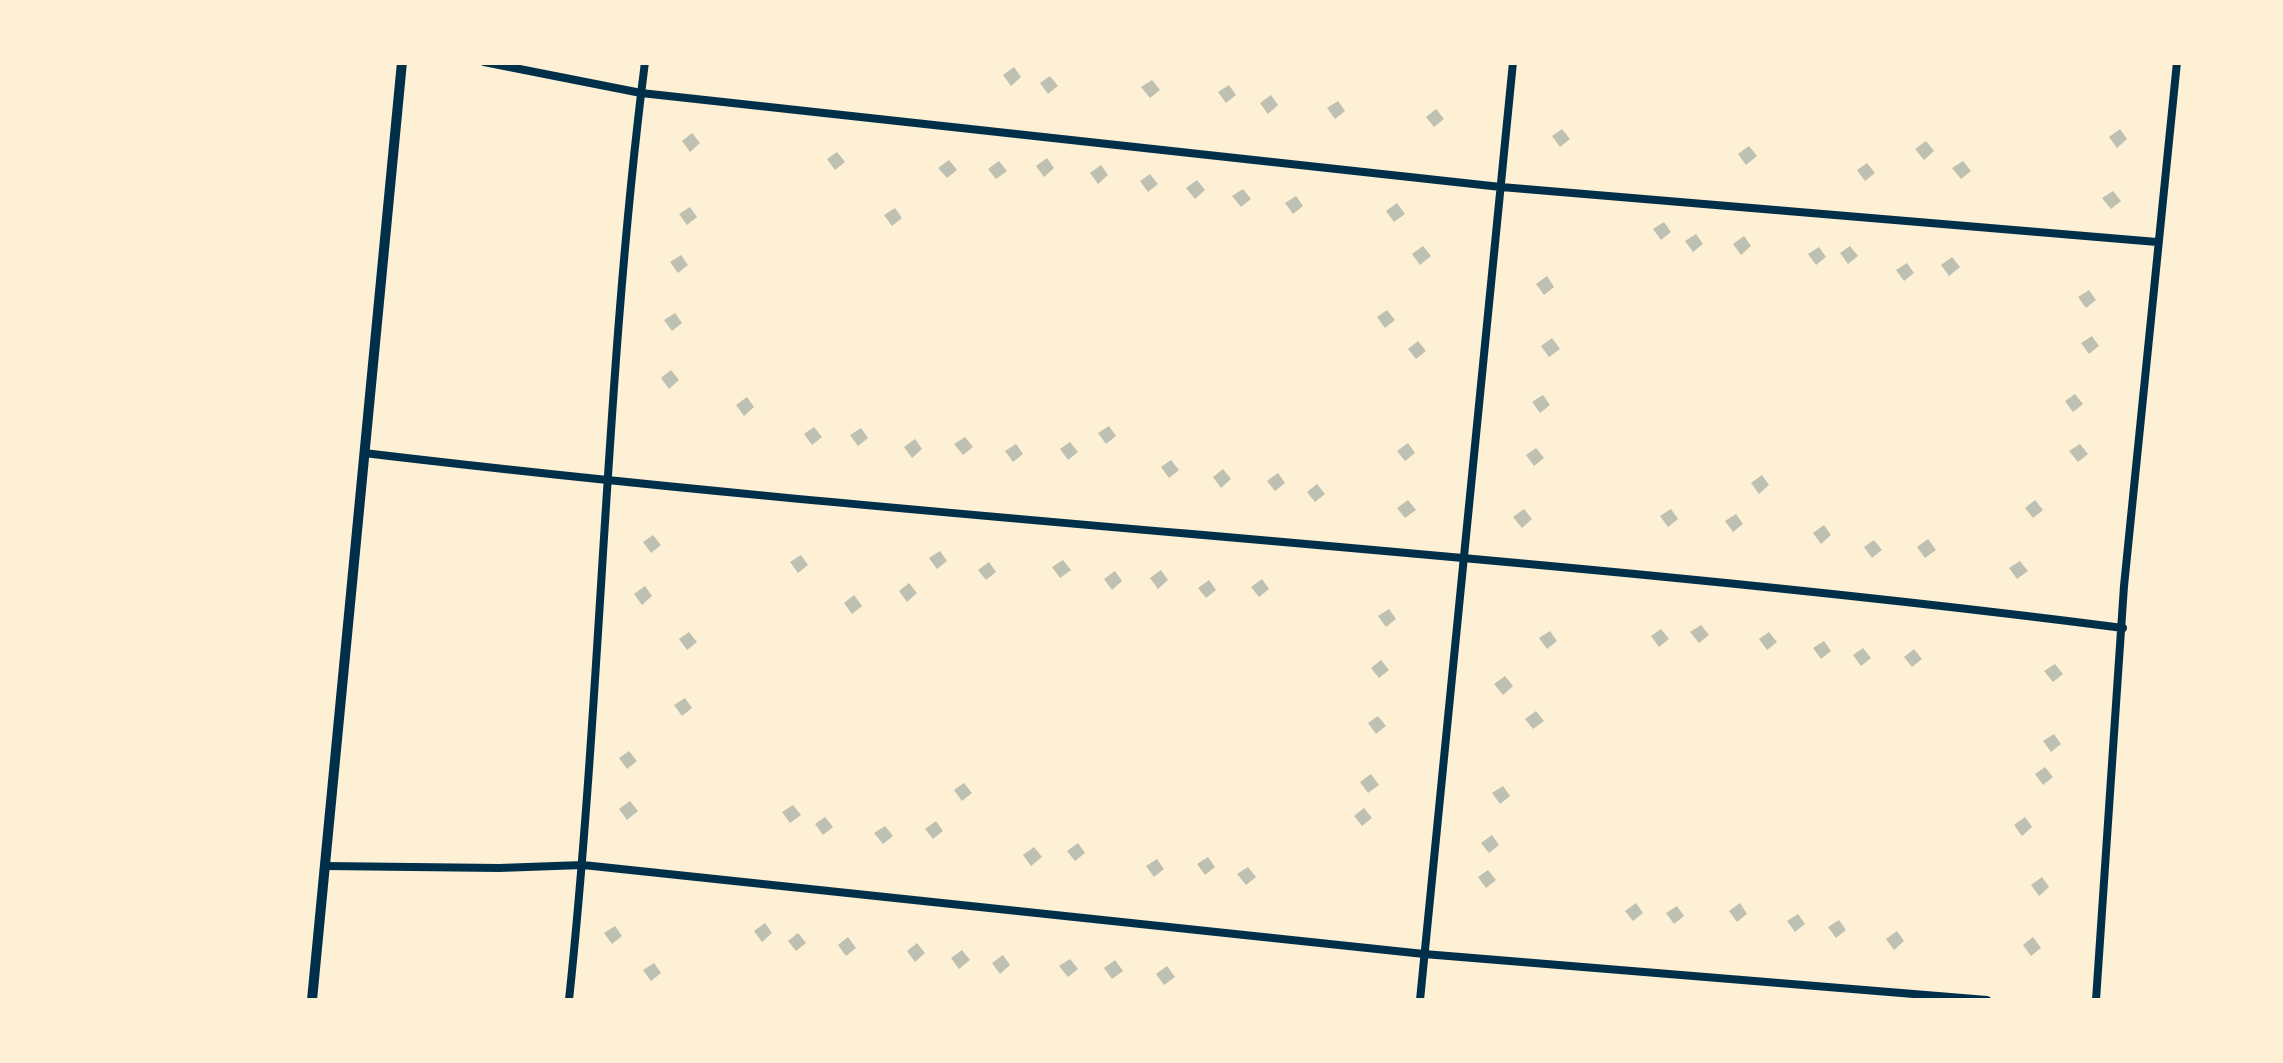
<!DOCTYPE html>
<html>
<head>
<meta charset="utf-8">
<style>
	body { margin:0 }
	#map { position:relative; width:2283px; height:1063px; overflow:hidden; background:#fdf0d5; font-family:"Open Sans",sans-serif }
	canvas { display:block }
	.frame { position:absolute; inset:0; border:65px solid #fdf0d5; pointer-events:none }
</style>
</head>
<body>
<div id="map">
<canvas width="2283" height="1063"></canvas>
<div class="frame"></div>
</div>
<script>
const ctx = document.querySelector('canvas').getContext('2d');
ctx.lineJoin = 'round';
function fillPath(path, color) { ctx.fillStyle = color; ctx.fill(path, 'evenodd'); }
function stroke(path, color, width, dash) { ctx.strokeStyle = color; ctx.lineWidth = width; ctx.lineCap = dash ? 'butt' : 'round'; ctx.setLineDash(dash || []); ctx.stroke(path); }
const building = new Path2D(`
	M1014,67L1021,77L1011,86L1003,75Z
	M1050,76L1058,86L1048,94L1040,83Z
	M1152,80L1160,90L1150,98L1141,87Z
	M1229,85L1236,95L1226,103L1218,92Z
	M1271,95L1278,105L1268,114L1260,103Z
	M1338,101L1345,111L1335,119L1327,108Z
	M1436,109L1444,119L1434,127L1426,117Z
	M1562,129L1570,139L1560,147L1552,136Z
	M2120,129L2127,139L2117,148L2109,137Z
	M692,133L700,143L690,152L682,141Z
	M1926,141L1934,151L1924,160L1915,149Z
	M1749,146L1757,156L1746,165L1738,154Z
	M837,152L845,162L835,170L827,159Z
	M1047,158L1054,168L1044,177L1036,166Z
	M949,160L957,170L947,178L938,168Z
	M999,161L1007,171L996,179L988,169Z
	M1963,161L1971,171L1961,179L1952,168Z
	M1867,163L1875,173L1865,181L1857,170Z
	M1101,165L1108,175L1098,184L1090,173Z
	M1150,174L1158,184L1148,192L1140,181Z
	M1197,180L1205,190L1195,199L1186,188Z
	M1243,189L1251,199L1241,207L1232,196Z
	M2113,191L2121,201L2111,209L2102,198Z
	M1296,196L1303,206L1293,214L1285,203Z
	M1397,203L1405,214L1394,222L1386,211Z
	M690,207L697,217L687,225L679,214Z
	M895,208L902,218L892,226L884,215Z
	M1664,222L1671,232L1661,240L1653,229Z
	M1696,234L1703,244L1693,252L1685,241Z
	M1744,236L1751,246L1741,255L1733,244Z
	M1423,246L1431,256L1420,265L1412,254Z
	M1850,246L1858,256L1848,264L1840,253Z
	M1819,247L1826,257L1816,265L1808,254Z
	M681,255L688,265L678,273L670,262Z
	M1952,257L1960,267L1949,276L1941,265Z
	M1907,263L1914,273L1904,281L1896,270Z
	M1547,276L1554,287L1544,295L1536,284Z
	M2089,290L2096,300L2086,308L2078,297Z
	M1387,310L1395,320L1385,328L1377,317Z
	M675,313L682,323L672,331L664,320Z
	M2092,336L2099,346L2089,354L2081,343Z
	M1552,338L1560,349L1549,357L1541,346Z
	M1418,341L1426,351L1416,359L1408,349Z
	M671,370L679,380L669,389L661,378Z
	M2075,394L2083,404L2073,412L2065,401Z
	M1543,395L1550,405L1540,413L1532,402Z
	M747,397L754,407L744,416L736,405Z
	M1109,426L1116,436L1106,444L1098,433Z
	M814,427L822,437L812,445L804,434Z
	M861,428L868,438L858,446L850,435Z
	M965,437L973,447L963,455L954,444Z
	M915,439L922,449L912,458L904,447Z
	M1070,442L1078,452L1068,460L1060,449Z
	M1408,443L1415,453L1405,461L1397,451Z
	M1016,444L1023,454L1013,462L1005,451Z
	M2080,444L2088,454L2078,462L2069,451Z
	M1536,448L1544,458L1534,466L1526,455Z
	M1171,460L1179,470L1169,478L1161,467Z
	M1223,469L1231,479L1221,488L1213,477Z
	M1278,473L1285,483L1275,491L1267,481Z
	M1762,475L1769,485L1759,494L1751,483Z
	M1317,484L1325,494L1315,502L1307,492Z
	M1408,500L1416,510L1405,518L1397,508Z
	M2035,500L2043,510L2033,518L2025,508Z
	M1524,509L1532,519L1522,528L1513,517Z
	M1671,509L1678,519L1668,527L1660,516Z
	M1736,514L1743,524L1733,532L1725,521Z
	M1824,525L1831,535L1821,544L1813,533Z
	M653,535L661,545L651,553L643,542Z
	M1928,539L1936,550L1925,558L1917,547Z
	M1874,540L1882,550L1872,558L1864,547Z
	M940,551L947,561L937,569L929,558Z
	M801,555L808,565L798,573L790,562Z
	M1063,560L1071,570L1060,578L1052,567Z
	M2020,561L2028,571L2017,579L2009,568Z
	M989,562L996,572L986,580L978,570Z
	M1161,570L1168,580L1158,589L1150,578Z
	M1115,571L1122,581L1112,590L1104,579Z
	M1262,579L1269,589L1259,597L1251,587Z
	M1209,580L1216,590L1206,598L1198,588Z
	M909,583L917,593L907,602L899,591Z
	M645,586L652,596L642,605L634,594Z
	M854,595L862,606L852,614L844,603Z
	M1389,609L1396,619L1386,627L1378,616Z
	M1701,625L1709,635L1699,643L1690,632Z
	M1661,629L1669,639L1659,647L1651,636Z
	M1550,631L1557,641L1547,649L1539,638Z
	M689,632L697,642L687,650L679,639Z
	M1769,632L1777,642L1767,650L1759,639Z
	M1824,641L1831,651L1821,659L1813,648Z
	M1863,648L1871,658L1861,666L1853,655Z
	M1914,649L1922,659L1912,667L1904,657Z
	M1381,660L1389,670L1379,678L1371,668Z
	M2055,664L2063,674L2053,682L2044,671Z
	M1505,676L1513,686L1503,695L1494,684Z
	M685,698L692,708L682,716L674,705Z
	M1536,711L1544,721L1533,729L1525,719Z
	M1378,716L1386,726L1376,734L1368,723Z
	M2054,734L2061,744L2051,752L2043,741Z
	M629,751L637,761L627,769L619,758Z
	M2045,767L2053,777L2043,785L2035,774Z
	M1371,774L1379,785L1368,793L1360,782Z
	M964,783L972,793L962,801L954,790Z
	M1503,786L1510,796L1500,804L1492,793Z
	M630,801L638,811L627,820L619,809Z
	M793,805L801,815L790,823L782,812Z
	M1364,808L1372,818L1362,826L1354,816Z
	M825,817L833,827L823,835L815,824Z
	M2025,817L2032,827L2022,836L2014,825Z
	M936,821L943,831L933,839L925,829Z
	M885,826L893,836L883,844L874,833Z
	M1492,835L1499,845L1489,853L1481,843Z
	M1078,843L1085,853L1075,861L1067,851Z
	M1034,847L1042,857L1031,866L1023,855Z
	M1208,857L1215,867L1205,875L1197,864Z
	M1157,859L1164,869L1154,877L1146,866Z
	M1248,867L1256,877L1246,885L1237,874Z
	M1488,870L1496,880L1486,888L1478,877Z
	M2042,877L2049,887L2039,896L2031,885Z
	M1636,903L1643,913L1633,921L1625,911Z
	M1740,903L1747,914L1737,922L1729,911Z
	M1677,906L1684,916L1674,924L1666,913Z
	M1798,914L1805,924L1795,932L1787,921Z
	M1839,920L1846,930L1836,938L1828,927Z
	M765,923L772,933L762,942L754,931Z
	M615,926L622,936L612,944L604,933Z
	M1897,931L1904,941L1894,950L1886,939Z
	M798,933L806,943L796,951L788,941Z
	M848,937L856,948L846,956L838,945Z
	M2033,937L2041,948L2031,956L2023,945Z
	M917,943L925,953L915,962L907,951Z
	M962,950L970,960L959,969L951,958Z
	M1003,955L1010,965L1000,974L992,963Z
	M1070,959L1078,969L1068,977L1059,966Z
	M1115,960L1123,971L1112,979L1104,968Z
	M654,963L661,973L651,981L643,970Z
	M1167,966L1175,977L1164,985L1156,974Z`);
const minor = new Path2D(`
	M484,62L641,93L1501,187L2157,242
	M364,453C949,523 1539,553 2123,628
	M325,866L499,868L583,865L1424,954L1987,1000
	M569,1000C602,689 605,374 645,62
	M1420,1000L1513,62
	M2096,1000L2124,586L2177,62`);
const tertiary = new Path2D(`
	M312,1000L402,62`);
fillPath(building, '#bec0b2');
stroke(minor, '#003049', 8);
stroke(tertiary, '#003049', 10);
</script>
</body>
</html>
